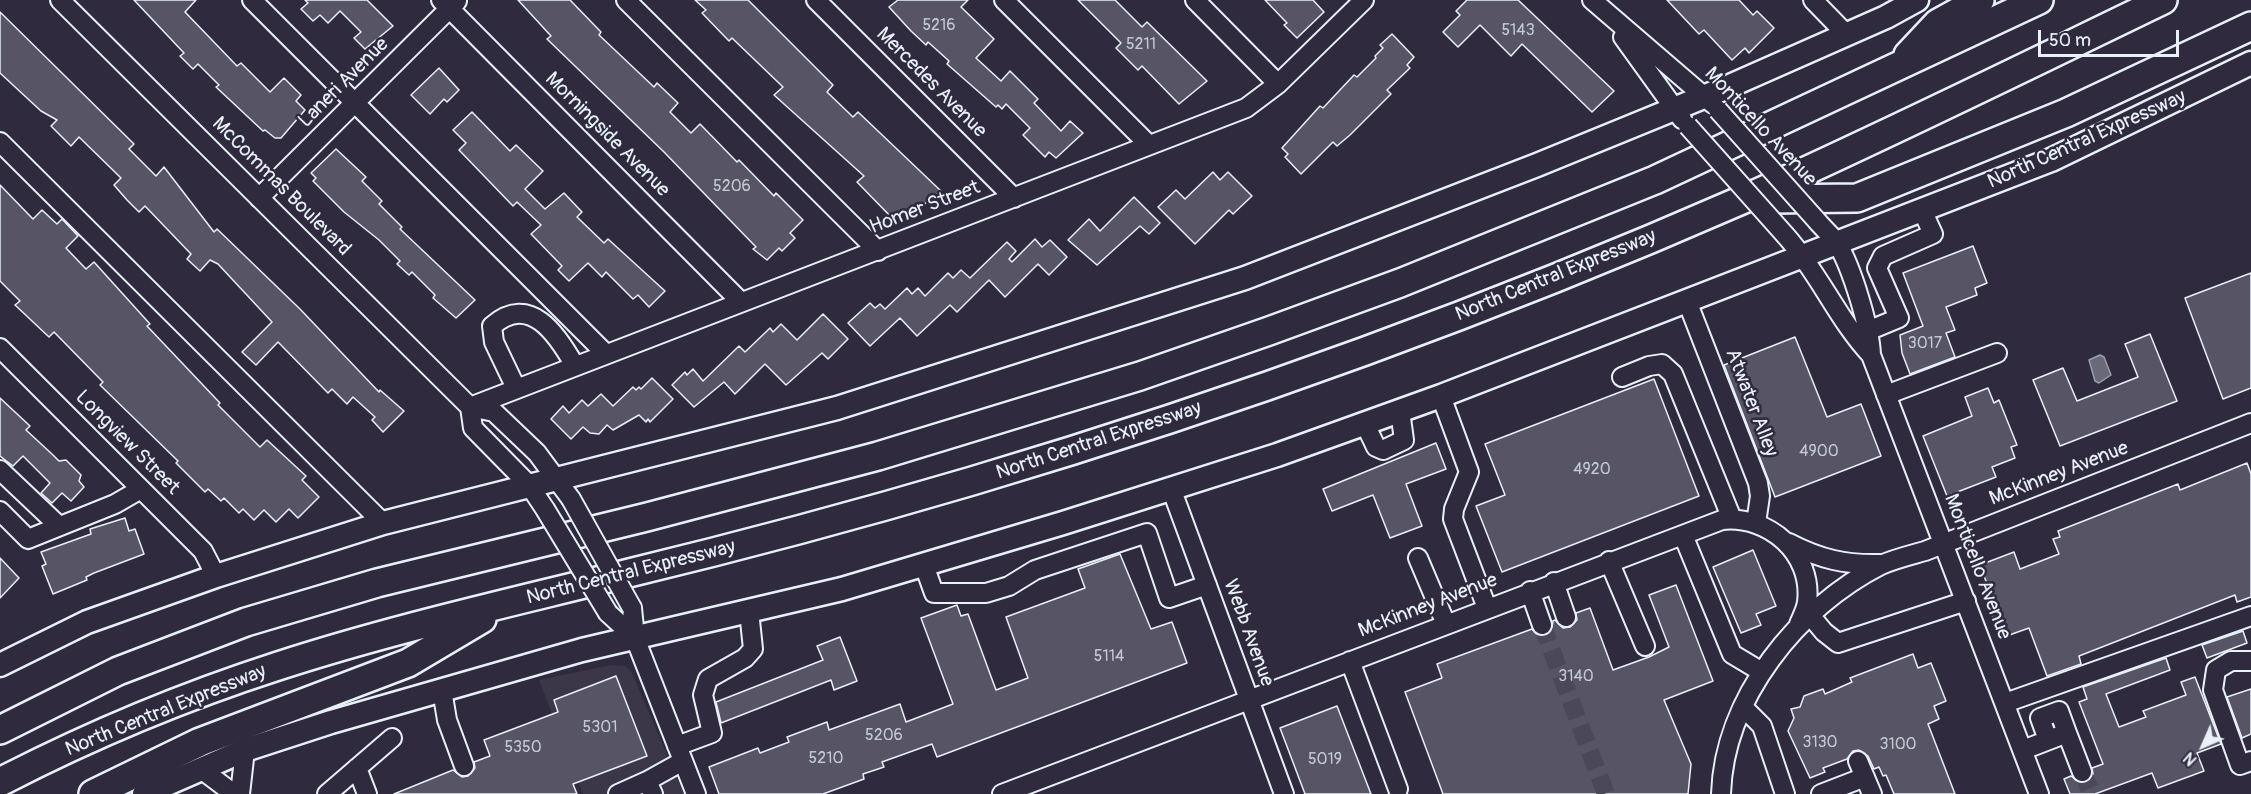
<!DOCTYPE html>
<html>
<head>
<meta charset="utf-8">
<style>
	body { margin:0 }
	#map { position:relative; width:2251px; height:794px; overflow:hidden; background:#2f2a3d; font-family:Pangolin,sans-serif }
	canvas { display:block }
	.north { position:absolute; left:2173px; top:716px; width:60px; height:60px; -webkit-text-stroke:4px #2f2a3d; paint-order:stroke; rotate:225deg; font-size:16px; font-weight:700; line-height:24px; text-align:center; color:#e8f1f8 }
	.north::after { content:''; display:block; margin:auto; width:21px; height:27px; background:#e8f1f8; clip-path:polygon(50% 0,100% 100%,50% 72%,0 100%) }
	.scale { position:absolute; left:2038px; top:30px; width:141px; height:27px; box-sizing:border-box; border:3px solid #e8f1f8; border-top:0; padding-left:8px; font-size:18px; line-height:21px; white-space:nowrap; color:#e8f1f8; -webkit-text-stroke:4px #2f2a3d; paint-order:stroke }
</style>
</head>
<body>
<div id="map">
<canvas width="2251" height="794"></canvas>
<div class="north">N</div>
<div class="scale">50 m</div>
</div>
<script>
const ctx = document.querySelector('canvas').getContext('2d');
ctx.lineJoin = 'round';
function fillPath(path, color) { ctx.fillStyle = color; ctx.fill(path, 'evenodd'); }
function stroke(path, color, width, dash) { ctx.strokeStyle = color; ctx.lineWidth = width; ctx.lineCap = dash ? 'butt' : 'round'; ctx.setLineDash(dash || []); ctx.stroke(path); }
function label(font, color, halo, rows, align = 'center') {
  ctx.font = font + ' Pangolin,sans-serif'; ctx.lineWidth = 5; ctx.setLineDash([]); ctx.textBaseline = 'middle'; ctx.strokeStyle = halo; ctx.fillStyle = color; for (const [text, x, y, turn = 0] of rows) {
    ctx.save(); ctx.translate(x, y); ctx.rotate((+turn || 0) * Math.PI / 180); ctx.textAlign = isNaN(turn) ? turn : align; if (halo) ctx.strokeText(text, 0, 0); ctx.fillText(text, 0, 0); ctx.restore();
  }
}
const built = new Path2D(`
	M611,665L625,666L631,671L684,794H583L539,680Z`);
const water = new Path2D(`
	M2100,355L2104,357L2111,375L2099,383L2095,381L2089,360Z`);
const building = new Path2D(`
	M134,0H196L185,12L237,66L241,63L270,92L284,78L301,95L296,101L305,110L281,138H275L265,130L263,131L216,87L219,85L198,64L193,69L180,56L184,53Z
	M305,0H367L393,26L365,49L354,38L361,32L340,11L328,23L320,15L313,21L301,9L308,3Z
	M518,0H570L601,32L599,35L654,87L657,83L678,103L670,112L691,133L700,124L737,162L739,160L774,196L776,193L803,220L790,233L795,238L782,251L779,248L767,260L753,249L756,247L664,152L547,39L551,36Z
	M695,0H748L833,85L827,92L853,117L858,112L941,191L912,214L908,210L895,221L857,182L864,176L774,95L783,87L732,38L729,41L702,13L706,10Z
	M898,0H968L961,7L994,39L976,58L1001,81L1010,71L1038,99L1034,103L1061,131L1070,121L1083,133L1056,158L1049,152L1045,157L1023,135L1030,128L1006,104L1002,109L998,105L996,107L947,64L949,61L928,42L926,45L911,31L889,7Z
	M1078,0H1115L1142,27L1147,22L1207,81L1179,104L1142,66L1138,70L1116,48L1121,43Z
	M1265,0H1313L1324,12L1297,38L1284,25L1287,23Z
	M1467,0H1518L1614,91L1592,112L1522,44L1511,56L1480,25L1458,47L1443,32L1460,15L1456,11Z
	M1667,0H1739L1753,15L1757,11L1774,28L1749,53L1745,48L1732,60L1704,30L1699,34Z
	M0,12L134,144L129,149L156,176L164,167L214,232L217,229L300,309L379,392L380,390L404,411L383,432L372,420L375,417L353,397L347,404L332,389L328,393L278,342L256,365L242,352L272,322L218,264L210,260L200,271L187,259L191,254L145,206L139,212L127,200L114,185L121,178L79,137L71,146L51,126L57,120L41,111L0,73Z
	M1392,34L1414,57L1407,65L1410,68L1387,90L1391,94L1350,135L1337,146L1333,142L1301,174L1285,157L1288,154L1282,148L1320,106L1323,108L1354,75L1357,77L1376,58L1375,56L1383,48L1380,45Z
	M439,68L459,90L447,102L444,99L430,114L411,95Z
	M472,112L510,151L516,145L543,171L525,189L545,209L564,193L582,212L577,217L604,243L608,239L665,291L649,307L638,295L633,299L606,272L602,277L588,263L569,281L558,270L562,266L531,234L541,225L517,202L513,206L459,150L466,143L453,130Z
	M336,149L366,177L362,181L382,201L379,204L402,227L400,229L475,300L456,318L433,298L435,295L412,272L409,275L397,264L400,261L379,240L344,212L313,181L316,178L311,173Z
	M1213,172L1220,180L1228,172L1252,196L1233,214L1229,210L1195,244L1158,207L1176,190L1185,199Z
	M0,185L33,219L42,210L57,224L62,219L78,236L66,248L86,269L94,262L150,324L147,326L220,403L218,405L260,447L267,440L306,476L302,480L319,497L298,518L289,509L276,522L264,510L254,520L243,509L239,513L224,498L221,501L208,489L205,492L176,463L178,461L100,385L103,382L54,332L49,337L15,305L20,301L0,281Z
	M1134,197L1160,223L1149,234L1140,226L1097,265L1068,240L1089,219L1100,231Z
	M1035,239L1042,247L1050,240L1067,257L1049,275L1038,264L1005,297L989,280L957,312L950,305L917,336L900,318L870,346L848,323L870,303L875,308L880,304L885,309L907,288L912,294L918,288L925,296L948,273L953,278L961,270L970,278L1007,242L1016,251L1009,259L1012,262Z
	M1973,246L1987,283L1975,288L1977,295L1946,307L1955,330L1946,333L1955,357L1910,374L1902,353L1900,335L1923,326L1903,273Z
	M2251,273V388L2223,399L2185,298Z
	M823,314L848,339L828,359L822,353L786,385L765,364L735,394L724,382L694,407L672,385L685,372L687,375L693,369L703,381L739,346L745,352L770,328L773,332L781,324L797,340Z
	M2150,334L2177,401L2060,446L2033,380L2063,368L2077,401L2138,377L2125,344Z
	M1795,337L1827,417L1861,404L1881,456L1775,497L1724,365Z
	M652,378L673,399L650,422L648,419L646,422L639,415L613,430L607,425L599,434L590,433L583,427L571,439L551,419L563,406L569,413L582,400L588,406L601,394L613,406L633,387L636,390L639,387L641,389Z
	M1654,379L1699,496L1502,572L1476,506L1505,495L1485,444Z
	M1988,388L1994,403L1999,400L2017,445L2011,447L2015,458L1992,467L1996,477L1947,496L1923,436L1972,416L1965,397Z
	M0,398L30,426L26,430L53,455L59,461L66,460L81,475L79,481L84,487L71,501L62,493L52,503L41,493L50,483L23,456L13,466L0,456Z
	M1436,443L1446,469L1406,484L1422,526L1390,538L1373,495L1332,511L1323,489Z
	M2247,463L2251,474V597L2237,602L2235,595L2079,656L2081,664L2047,676L2029,628L2001,638L1988,605L1994,603L1980,565L2014,552L2020,569L2059,554L2053,539L2060,537L2058,531L2178,484L2180,490Z
	M125,518L129,531L135,529L144,554L94,573L86,577L87,580L53,594L42,566L46,564L41,552L91,534L90,529Z
	M1753,550L1776,606L1756,614L1761,625L1741,633L1713,567Z
	M1120,554L1151,629L1172,622L1187,663L937,757L932,744L882,762L884,767L863,774L864,779L823,794H719L709,767L758,748L760,753L789,742L787,737L827,722L829,730L900,704L906,722L953,704L921,618L957,605L961,616L968,614L996,690L1028,678L1006,617L1085,588L1078,569Z
	M0,558L19,578L0,598Z
	M1676,585L1713,681L1664,700L1691,764L1688,794H1443L1405,692L1442,678L1437,664L1532,629L1539,636L1546,635L1551,632L1553,621L1555,620L1563,628L1570,627L1577,620L1576,613L1590,608L1613,670L1649,657L1669,647L1649,595Z
	M2243,631L2247,643L2207,658L2202,645Z
	M840,637L857,681L834,690L831,680L721,723L716,702L823,660L817,646Z
	M1913,654L1918,668L1931,663L1946,701L1934,706L1939,719L1928,724L1955,794H1894L1886,775L1883,776L1879,767L1874,769L1868,756L1859,750L1853,751L1847,759L1823,768L1825,772L1810,778L1788,731L1794,718L1791,709L1800,707L1804,696L1823,689L1825,694L1852,682L1850,678Z
	M2166,658L2170,670L2106,694L2119,727L2146,717L2143,711L2186,695L2181,682L2195,677L2221,744L2197,753L2204,771L2158,788L2152,773L2095,794H2070L2064,779L2071,776L2080,783L2087,782L2093,774L2092,768L2103,764L2079,702L2087,699L2083,687Z
	M616,676L647,756L573,784L577,794H394L453,770L462,777L468,776L475,768L474,762L490,756L484,740L558,712L554,700Z
	M2251,689V734L2242,738L2227,697Z
	M1337,706L1371,794H1305L1280,728Z`);
const minorTunnel = new Path2D(`
	M1542,625L1606,794
	M2082,772L2092,794`);
const minor = new Path2D(`
	M60,0L470,407L494,412L537,453L571,499
	M252,0L606,354
	M441,0L741,302
	M626,0L878,251
	M816,0L1014,198
	M1004,0L1148,144
	M1195,0L1278,84
	M1592,0L1713,104
	M1813,0L1847,35
	M1623,37L1682,119
	M0,142L383,523
	M259,198L457,1
	M1818,222C1824,229 1832,236 1837,243C1852,268 1870,327 1871,355L2039,794
	M1786,236C1819,273 1838,320 1871,355
	M1687,301L1758,483L1760,496L1756,523
	M1870,330L1899,318L1877,268L1883,256L1933,234L1922,210
	M0,348L203,551L216,576
	M1622,377L1649,366L1662,364L1673,374L1732,519
	M516,388L494,342L492,326C530,293 557,334 575,366
	M1886,395L1997,353
	M1441,396L1469,472L1454,509L1453,519L1487,608
	M470,407L1246,108L1278,84L1364,0
	M470,407L473,428L529,485L545,509
	M1365,424L1376,447L1383,450L1404,440L1400,411
	M0,470L59,526
	M1171,488L1284,794
	M0,511L28,539L115,504L141,489
	M1683,535L1732,654L1762,672
	M1789,543C1820,559 1845,565 1880,564
	M1418,558L1446,624
	M1609,561L1645,646
	M924,565L934,593H986L1009,586L1035,570L1147,533L1169,598L1207,585
	M1554,582L1566,617
	M1530,591L1542,625
	M632,608L635,638L696,794
	M608,613L635,638
	M1810,615L1824,632L1838,643L1966,601
	M1350,661L1398,789
	M2251,661H2231L2216,670L2213,690L2240,765L2251,761
	M442,690L447,720L464,766
	M2005,703L2251,616
	M1744,708L1762,726L1785,794
	M2048,740L2040,718L2059,711L2067,733
	M677,746L712,733L703,695L708,679L745,658L753,649L749,611
	M2023,750L2067,733L2082,772
	M1858,761L1872,794
	M357,768L367,794
	M201,769L234,794
	M240,794L245,750
	M327,794L392,738
	M618,794L647,781
	M653,794L647,781L683,761
	M1002,794L1722,520C1768,515 1813,553 1807,602C1806,609 1802,617 1799,624
	M1721,794C1724,698 1798,607 1881,565C1894,559 1911,555 1925,551L2251,423
	M1821,794L1865,777`);
const major = new Path2D(`
	M0,665L87,622L216,576L383,523L837,408L1245,278L1537,165L1723,89L1886,17L1917,0
	M144,794L245,750L331,722L582,650L842,589L1063,523L1277,455L1441,396L2051,160L2251,63`);
const highway = new Path2D(`
	M1908,55L1938,23L1980,0
	M1772,199L1857,198L2066,113L2251,26
	M0,730L118,671L246,622L377,583L647,517L878,456L1140,376L1269,331L1400,283L1655,180L2039,0
	M0,782C89,736 182,697 278,666C392,629 509,603 625,574C741,546 857,515 972,481C1235,403 1493,309 1744,199C1885,136 2024,67 2163,0
	M93,794L200,742L408,663L482,619`);
const minorBridge = new Path2D(`
	M1718,110L1818,222
	M1688,126L1786,236
	M571,499L632,608
	M545,509L608,613`);
const numberNames = [
	["5216",939,26],
	["5143",1518,31],
	["5211",1141,45],
	["5206",732,187],
	["3017",1925,344],
	["4900",1819,452],
	["4920",1592,470],
	["5114",1109,657],
	["3140",1576,677],
	["5301",600,728],
	["5206",884,736],
	["3130",1820,743],
	["3100",1898,745],
	["5350",523,748],
	["5210",826,759],
	["5019",1325,760]
];
const streetNames = [
	["Laneri Avenue",344,83,-45],
	["Mercedes Avenue",931,83,45],
	["Monticello Avenue",1760,127,47],
	["Morningside Avenue",607,135,45],
	["North Central Expressway",2087,140,-24],
	["McCommas Boulevard",281,187,45],
	["Homer Street",925,208,-21],
	["North Central Expressway",1556,276,-22],
	["Atwater Alley",1751,403,69],
	["North Central Expressway",1099,441,-18],
	["Longview Street",127,443,45],
	["McKinney Avenue",2059,474,-21],
	["Monticello Avenue",1977,567,69],
	["North Central Expressway",631,573,-14],
	["McKinney Avenue",1428,606,-21],
	["Webb Avenue",1248,633,70],
	["North Central Expressway",166,711,-22]
];
fillPath(built, '#3b3749');
fillPath(water, '#696978');
stroke(water, '#9c9fab', 1.5);
fillPath(building, '#575565');
stroke(building, '#e8f1f8', 1.5);
stroke(minorTunnel, '#4b4859', 18, [18, 9]);
stroke(minor, '#e8f1f8', 22);
stroke(major, '#e8f1f8', 27);
stroke(highway, '#e8f1f8', 32);
stroke(minor, '#2f2a3d', 18);
stroke(major, '#2f2a3d', 22);
stroke(highway, '#2f2a3d', 27);
stroke(minorBridge, '#e8f1f8', 22, []);
stroke(minorBridge, '#2f2a3d', 18);
label('16px', '#c4cad3', null, numberNames);
label('20px', '#e8f1f8', '#2f2a3d', streetNames);
</script>
</body>
</html>
